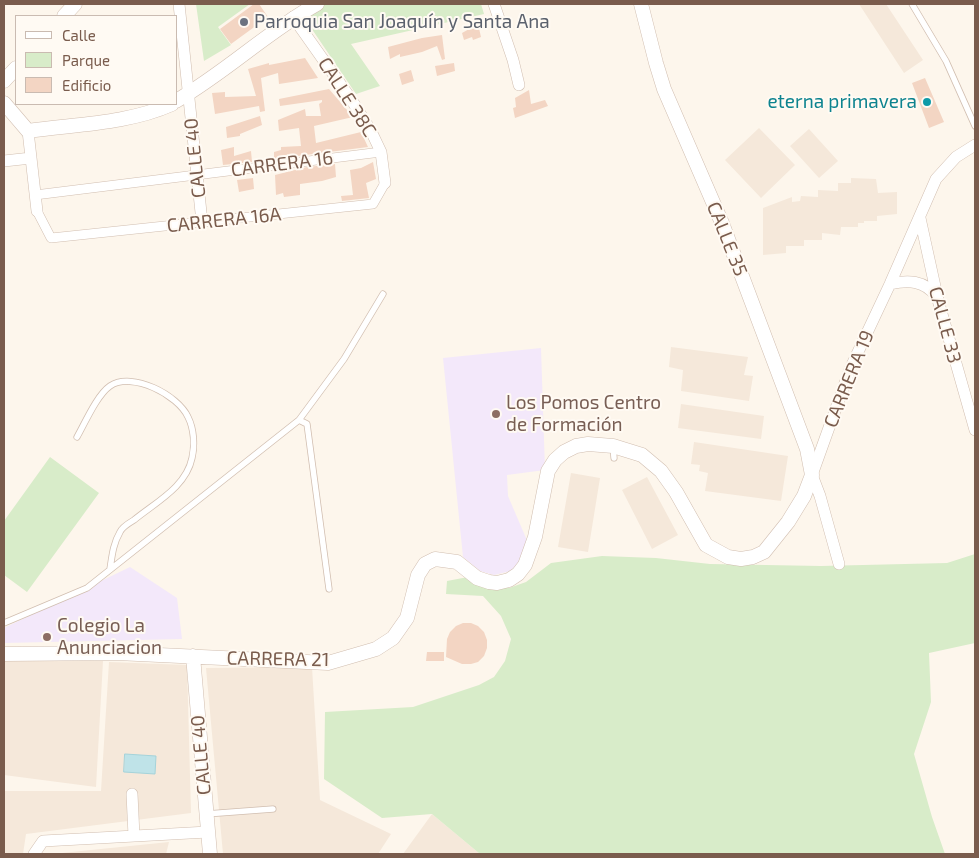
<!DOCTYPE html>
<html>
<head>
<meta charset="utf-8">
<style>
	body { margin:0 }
	#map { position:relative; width:979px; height:858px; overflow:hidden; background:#fdf6ec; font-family:"Exo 2",sans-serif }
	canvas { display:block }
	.frame { position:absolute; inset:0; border:5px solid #7a5c4d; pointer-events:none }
	.legend { position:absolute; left:15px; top:15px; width:162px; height:90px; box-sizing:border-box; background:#fffaf3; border:1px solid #cabbb1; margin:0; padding:6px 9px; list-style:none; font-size:15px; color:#7a5c4d }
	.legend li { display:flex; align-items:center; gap:10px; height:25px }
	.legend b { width:25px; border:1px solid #cabbb1 }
</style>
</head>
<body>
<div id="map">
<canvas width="979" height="858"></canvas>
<div class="frame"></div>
<ul class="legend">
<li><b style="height:6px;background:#fff"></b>Calle</li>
<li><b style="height:14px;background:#d8ecc9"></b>Parque</li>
<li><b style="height:14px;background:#f3d5c3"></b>Edificio</li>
</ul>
</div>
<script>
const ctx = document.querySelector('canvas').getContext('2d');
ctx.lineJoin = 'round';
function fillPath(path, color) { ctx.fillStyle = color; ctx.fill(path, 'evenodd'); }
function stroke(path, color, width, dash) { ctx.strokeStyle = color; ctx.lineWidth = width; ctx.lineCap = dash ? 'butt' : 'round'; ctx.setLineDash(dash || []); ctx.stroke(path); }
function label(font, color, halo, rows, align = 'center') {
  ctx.font = font + ' "Exo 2",sans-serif'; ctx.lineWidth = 4; ctx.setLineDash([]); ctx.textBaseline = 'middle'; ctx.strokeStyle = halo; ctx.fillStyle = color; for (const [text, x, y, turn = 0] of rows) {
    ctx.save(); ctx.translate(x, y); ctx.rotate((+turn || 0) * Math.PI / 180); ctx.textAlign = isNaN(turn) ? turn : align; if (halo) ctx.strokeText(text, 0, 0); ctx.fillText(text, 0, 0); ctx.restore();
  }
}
const residential = new Path2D(`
	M859,4H886L923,60L904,73Z
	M759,128L795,165L761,198L725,160Z
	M809,129L838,161L819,178L790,146Z
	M851,178L876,179L878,193L897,192V214L877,216V221H864V223H858V227H841L840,235L822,233V240H804V246H786V253L763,255V208L792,197V202L800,201L801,196L818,197V190L838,191V183H851Z
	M671,347L748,357L744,375L753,376L749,401L681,391L683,370L669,367Z
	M681,404L764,416L761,439L678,428Z
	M694,442L788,456L781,501L705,491L708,473L699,471L700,465L691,464Z
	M571,473L600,478L588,552L558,547Z
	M647,477L678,535L652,549L622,490Z
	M4,660L103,661L96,787L4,775Z
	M109,662L187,665L191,813L26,834L23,854H4V791H101Z
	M312,667L320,800L391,834L378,854H223L206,668Z
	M432,814L480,854H403Z
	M169,842L166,854H52Z`);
const education = new Path2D(`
	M541,348L545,470L507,475L508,496L529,545L515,570L494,575L480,571L463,557L443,358Z
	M130,567L177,598L182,639L4,643V628Z`);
const green = new Path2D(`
	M196,4H250L218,27L231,45L204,61Z
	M318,4H481L484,14L351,44L380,86L356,94L303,16Z
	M50,457L99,493L27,592L4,575V521Z
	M975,554V643L929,653L931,702L914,754L932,817L945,854H480L432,814L382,818L324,779L325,712L413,707L479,685L494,677L505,661L511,639L501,616L483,596L446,594L447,581L468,577L509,588L526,582L551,563L602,556L656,558L710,564L821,566L947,563Z`);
const water = new Path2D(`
	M125,754L156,756L155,774L124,772Z`);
const building = new Path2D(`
	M254,4H259L268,17L231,44L220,29Z
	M478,24L481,37L473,40L472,37L464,40L462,33Z
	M442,35L445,59L442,60L437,46L422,52L400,57V54L390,59L388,47L422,38Z
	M305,58L318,78L279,84L278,73L261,78L265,111L260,112L259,106L215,114L212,93L225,92V97L256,96L248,69L269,63V65Z
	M454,63L455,71L437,76L435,66Z
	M411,70L414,81L402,85L399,74Z
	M925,78L944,122L929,128L912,83Z
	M329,89L347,110H349L353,117L314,126L316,143L361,132L368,147L274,159V152L281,150V147L301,146L299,128L279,131L278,120L305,109L306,116H321L319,104L322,102V100L280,106L279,99Z
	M529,90L531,104L545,100L548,106L515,118L513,108L516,107L515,98Z
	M260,116L262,125L240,134V136L227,138L226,127Z
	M234,147V156L251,151L252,162L223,165L221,150Z
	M373,162L376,179L366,183L369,198L342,201L341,196L353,195L350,170L361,168Z
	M335,164L336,177L322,181L300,184V195L284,197L283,193L276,195L275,175L307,167Z
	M253,178L254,189L239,192L237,180Z
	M463,623H471L478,626L484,632L487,640V648L484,656L478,662L471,664H462L446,657L447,639L450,632L456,626Z
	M427,652H444V661H426Z`);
const service = new Path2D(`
	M912,4L946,61L975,126
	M299,420L344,359L383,294
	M77,437C85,423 97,395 110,386C132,371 178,395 188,417C194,429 195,445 192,458C186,487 156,502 134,520C129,523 122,527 120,532C113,544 112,556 110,569
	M613,446L614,458
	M4,623L87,588L299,420L307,424L329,589
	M206,814L273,809`);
const pedestrian = new Path2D(`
	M35,195L381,152
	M37,211L51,238L373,204L385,183`);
const minor = new Path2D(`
	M179,4L202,222
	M494,4L513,60L519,85
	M293,17L351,99L371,131L381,152L385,183
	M28,131L37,211
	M4,161L31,158
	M920,218L938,300L975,430
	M890,284C908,280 924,280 936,296
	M839,564L820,496L812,475L850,369L890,284L936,179L956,157L975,145
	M132,794L134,836
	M34,854L43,841L208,832`);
const tertiary = new Path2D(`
	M64,16L75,4
	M4,81L16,68
	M176,101C226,72 267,32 317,4
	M4,103L28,131C76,124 127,124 172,104
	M4,654L117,653L328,663L376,649L393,638L407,618L418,575L425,564L435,559L457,562L477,578L489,582L497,583L509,580L518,574L525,565L535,537L548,471L555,460L564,452L576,446L588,444L613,446L642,455L661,471L676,492L706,545L728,557L741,559L753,557L764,552L788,522L804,496L812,475L807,449L722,223L664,89L656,63L641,4
	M193,656L210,854`);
const markers = [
	[244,22,5,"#6b7280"],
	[927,102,5,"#0f9aa8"],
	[496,414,5,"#8d6e63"],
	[47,637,5,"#8d6e63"]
];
const worshipNames = [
	["Parroquia San Joaquín y Santa Ana",254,22]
];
const streetNames = [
	["CALLE 38C",347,97,57],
	["CALLE 40",195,158,-96],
	["CARRERA 16",282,164,-7],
	["CARRERA 16A",224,220,-6],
	["CALLE 35",727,239,68],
	["CALLE 33",945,325,75],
	["CARRERA 19",849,379,-68],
	["CARRERA 21",278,659,1],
	["CALLE 40",201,755,-95]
];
const cultureNames = [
	["eterna primavera",917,102]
];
const educationNames = [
	["Los Pomos Centro",506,403],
	["de Formación",506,425],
	["Colegio La",57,626],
	["Anunciacion",57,648]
];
fillPath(residential, '#f5e8da');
fillPath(education, '#f3e8fa');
fillPath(green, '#d8ecc9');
fillPath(water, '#bfe3e8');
stroke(water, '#a5d3da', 1);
fillPath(building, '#f3d5c3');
stroke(service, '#d1beb0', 7);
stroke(pedestrian, '#d1beb0', 10);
stroke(minor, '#d1beb0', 12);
stroke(tertiary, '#d1beb0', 15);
stroke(service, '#fff', 5.5);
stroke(pedestrian, '#fff', 9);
stroke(minor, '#fff', 11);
stroke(tertiary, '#fff', 14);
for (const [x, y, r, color] of markers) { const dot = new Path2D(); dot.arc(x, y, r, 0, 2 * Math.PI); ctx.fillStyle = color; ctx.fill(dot); stroke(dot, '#fffaf3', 2); }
label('19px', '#5b616d', '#fffaf3', worshipNames, 'left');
label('19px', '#7a5c4d', '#fffaf3', streetNames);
label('19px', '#0d838f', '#fffaf3', cultureNames, 'right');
label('19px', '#785e54', '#fffaf3', educationNames, 'left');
</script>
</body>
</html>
